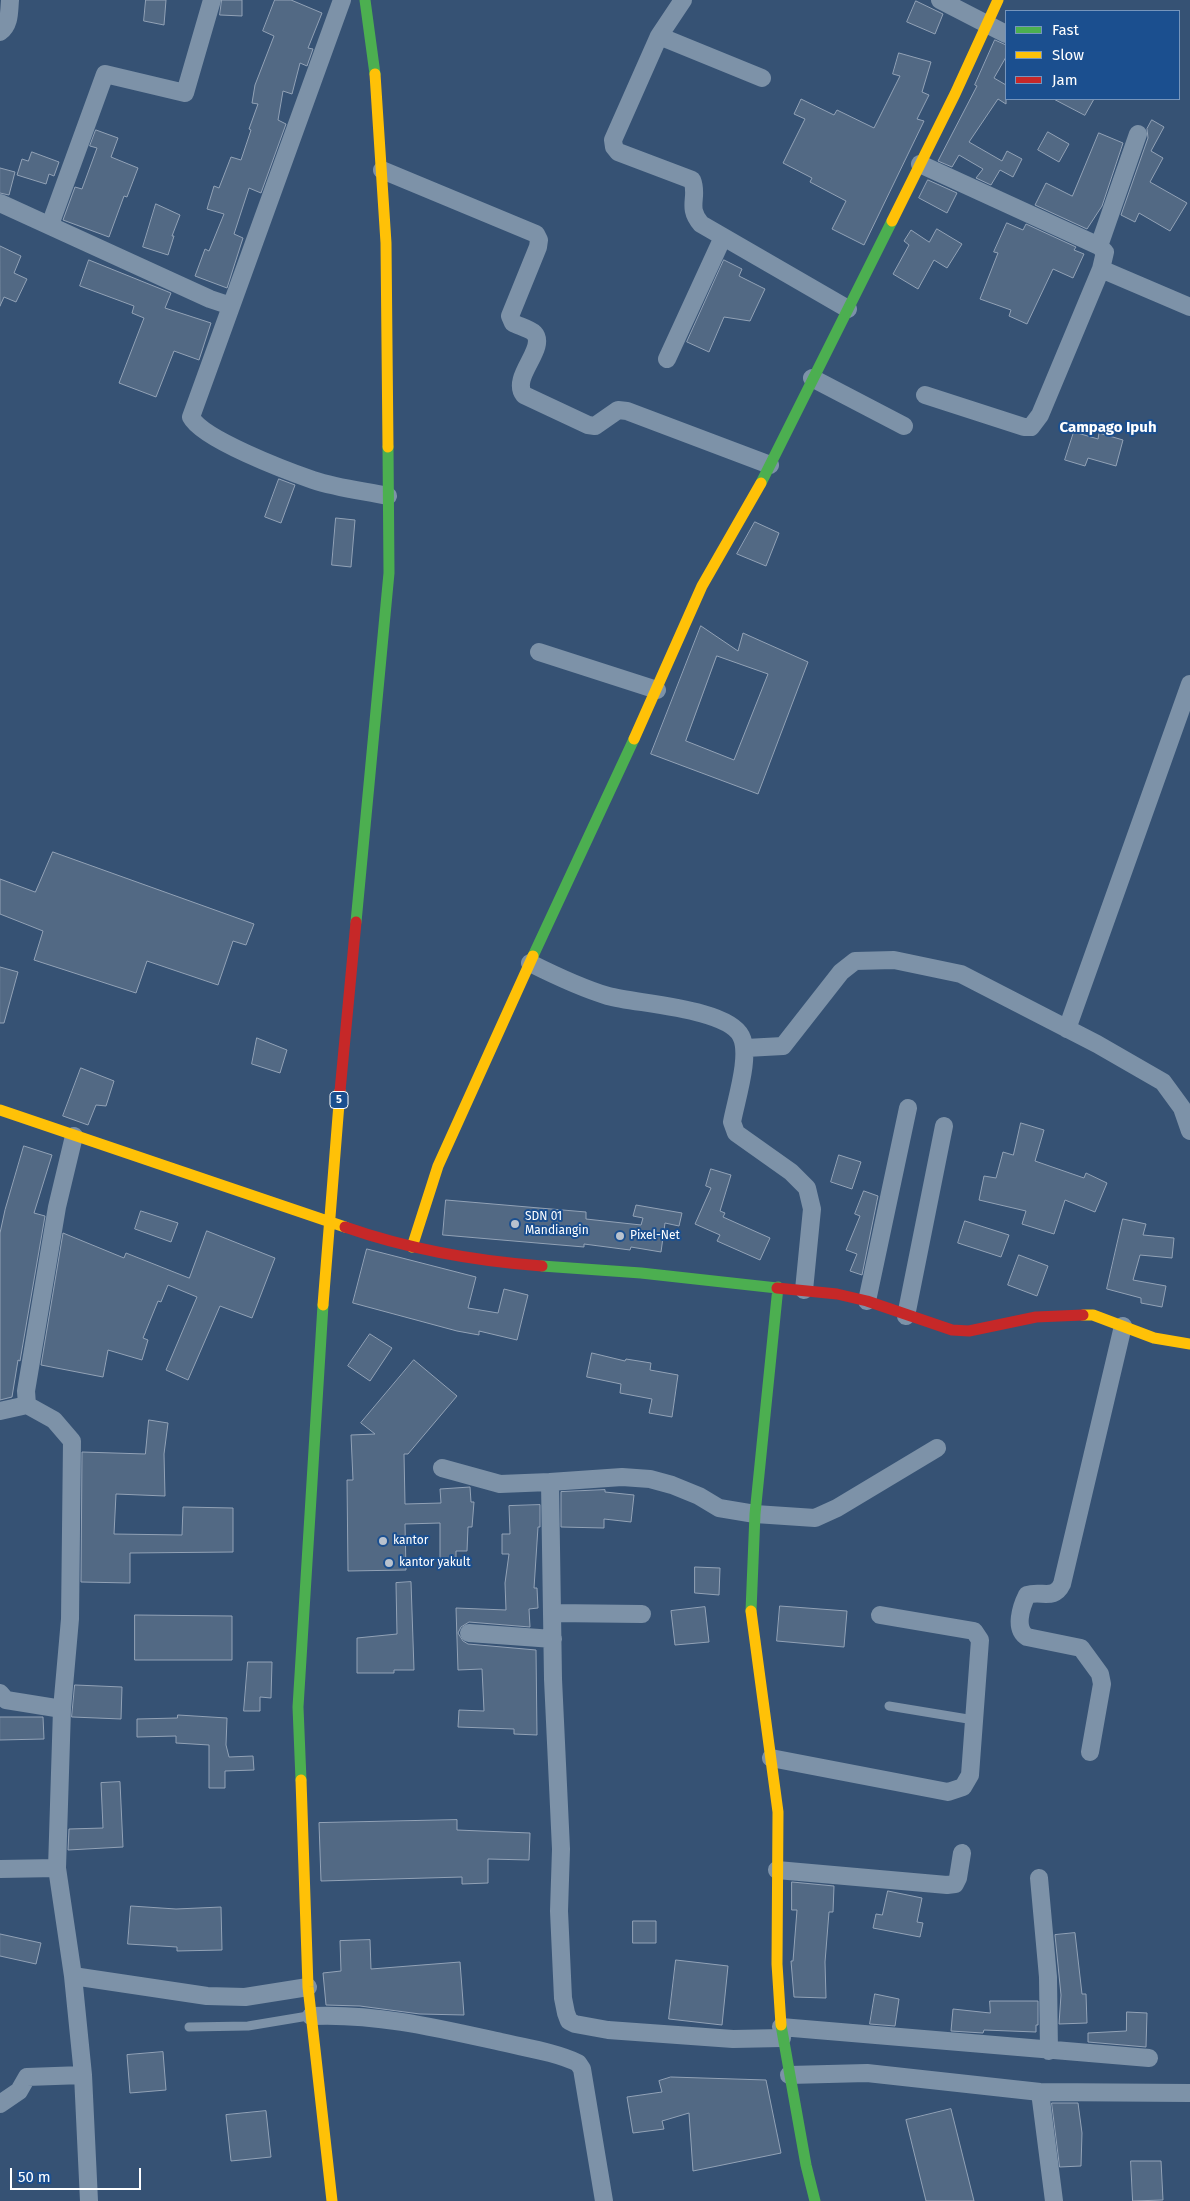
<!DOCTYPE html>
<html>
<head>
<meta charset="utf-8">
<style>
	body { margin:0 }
	#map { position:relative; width:1190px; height:2201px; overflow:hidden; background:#365274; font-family:"Fira Sans",sans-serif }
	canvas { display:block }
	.legend { position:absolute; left:1005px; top:10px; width:175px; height:90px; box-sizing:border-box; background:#1b4f8f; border:1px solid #7695bc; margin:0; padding:6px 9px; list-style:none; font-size:15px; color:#fff }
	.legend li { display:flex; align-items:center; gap:10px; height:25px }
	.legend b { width:25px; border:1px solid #7695bc }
	.scale { position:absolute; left:10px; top:2168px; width:131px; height:22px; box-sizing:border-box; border:2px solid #fff; border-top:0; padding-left:6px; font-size:15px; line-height:18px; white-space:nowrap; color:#fff; -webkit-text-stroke:4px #1b4f8f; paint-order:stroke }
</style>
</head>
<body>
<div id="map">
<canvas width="1190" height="2201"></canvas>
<ul class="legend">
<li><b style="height:6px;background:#4caf50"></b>Fast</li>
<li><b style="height:6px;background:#ffc107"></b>Slow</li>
<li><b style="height:6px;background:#c62828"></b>Jam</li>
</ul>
<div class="scale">50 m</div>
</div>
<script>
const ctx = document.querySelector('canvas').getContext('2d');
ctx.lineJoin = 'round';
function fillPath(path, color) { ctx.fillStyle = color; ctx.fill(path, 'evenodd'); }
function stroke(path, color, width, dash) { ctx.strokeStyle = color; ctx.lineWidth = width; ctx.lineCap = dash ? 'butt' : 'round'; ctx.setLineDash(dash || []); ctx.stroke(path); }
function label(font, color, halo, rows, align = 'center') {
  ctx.font = font + ' "Fira Sans",sans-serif'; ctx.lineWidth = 4; ctx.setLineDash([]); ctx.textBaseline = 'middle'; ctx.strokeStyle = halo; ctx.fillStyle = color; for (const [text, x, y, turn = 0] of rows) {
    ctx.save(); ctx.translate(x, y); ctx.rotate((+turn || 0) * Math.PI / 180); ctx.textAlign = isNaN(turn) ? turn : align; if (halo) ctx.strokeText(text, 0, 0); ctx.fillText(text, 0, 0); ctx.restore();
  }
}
const building = new Path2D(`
	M146,0H166L164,25L144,21Z
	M222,0H242V16L220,15Z
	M275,0H291L322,13L308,48L313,49L307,66L300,63L292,94L283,91L278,120L286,124L261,193L249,188L234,234L243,238L227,288L195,276L205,249L209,251L224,214L207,209L214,186L219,188L231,157L241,160L251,130L249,129L258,104L252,103L255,85L274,36L263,31Z
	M916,1L943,14L935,34L907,22Z
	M995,40L1006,45V57L994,78L1006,85V104L998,99L969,142L1002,161L1007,151L1022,159L1013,177L1000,170L991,185L976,178L983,169L959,155L952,167L938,161L977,86L975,85Z
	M899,53L931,62L922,92L929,95L917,119L924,121L864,245L832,229L846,201L810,182L812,178L783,163L805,119L794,114L801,99L834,115L837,110L874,128L900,76L893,74Z
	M1054,99H1094L1085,115Z
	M1152,120L1164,127L1151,151L1163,158L1150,182L1187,203L1170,231L1139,213L1135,222L1121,215L1148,138L1147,129Z
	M96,130L118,138L111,157L138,168L127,197L124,196L109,237L63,220L75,187L82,189L97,148L90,146Z
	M1048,132L1069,144L1059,162L1038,150Z
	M1099,133L1123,143L1102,206L1087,229L1035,205L1046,183L1072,196Z
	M32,152L59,162L54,176L49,174L46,184L17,175L22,159L28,161Z
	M0,168L15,172L9,195L0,193Z
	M928,180L957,193L947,213L919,198Z
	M156,204L180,215L172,236H174L168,255L143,247Z
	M1007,223L1023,230L1026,224L1076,247L1074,250L1084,254L1073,278L1053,269L1027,324L1009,316L1011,310L980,299L998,253L994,252Z
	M937,229L962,244L947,268L934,260L918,289L893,274L909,245L904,241L911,230L929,242Z
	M0,246L21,256L14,273L27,279L16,302L4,297L0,306Z
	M89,260L171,293L165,308L211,323L199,360L174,351L156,397L119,383L144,318L132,313L134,306L80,286Z
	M724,260L742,269L739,276L765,289L750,321L724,317L709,352L687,342Z
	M1074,432L1098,439L1099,433L1123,440L1116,466L1088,458L1085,466L1065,460Z
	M279,479L295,485L281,523L265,517Z
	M336,518L355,520L351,567L332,565Z
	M755,522L779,533L766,566L737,554Z
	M701,626L738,651L743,633L808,662L758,794L651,754ZM717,656L768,674L734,760L686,741Z
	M53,852L254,924L246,945L233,941L218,985L147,961L136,993L34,960L43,931L0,914V879L35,892Z
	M0,967L18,972L4,1023H0Z
	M257,1038L287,1050L280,1073L252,1064Z
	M81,1068L114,1081L106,1106L96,1105L88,1125L63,1116Z
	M1021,1123L1044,1130L1035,1161L1084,1178L1086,1173L1107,1183L1095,1212L1065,1200L1054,1234L1022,1224L1026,1211L979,1200L984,1176L996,1178L1003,1152L1013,1155Z
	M24,1146L52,1155L34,1213L45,1216L20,1361L18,1360L12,1397L0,1400V1233L5,1210Z
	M839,1155L861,1162L852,1189L831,1182Z
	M711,1169L731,1175L720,1211L725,1213L723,1217L770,1238L760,1260L717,1241L720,1235L695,1224L711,1188L706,1186Z
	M864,1191L878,1196L862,1275L850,1271L857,1254L846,1250L860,1216L855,1214Z
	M446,1200L586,1212V1219L641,1225L643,1218L633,1216L636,1205L682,1213L679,1226L665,1223L661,1252L631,1247L630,1250L584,1244V1247L443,1235Z
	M141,1211L178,1223L171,1242L135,1229Z
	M1123,1219L1146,1224L1143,1235L1174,1238L1172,1258L1140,1255L1133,1280L1166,1286L1162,1307L1141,1303V1298L1107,1289Z
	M965,1221L1009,1235L1001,1257L958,1243Z
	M207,1231L275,1258L252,1318L220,1306L188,1380L166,1370L197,1297L168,1285L161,1302L158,1301L143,1338L148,1340L142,1360L108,1350L103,1377L41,1365L63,1233L124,1258L126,1253L189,1278Z
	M367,1249L476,1277L468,1308L498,1313L504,1289L528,1295L517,1340L479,1331V1335L457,1331L353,1303Z
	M1019,1255L1048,1266L1037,1296L1008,1285Z
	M370,1334L392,1348L370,1381L348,1366Z
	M592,1353L625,1361L626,1359L651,1363L650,1370L678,1375L672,1417L649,1413L652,1399L620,1393L621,1384L587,1377Z
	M414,1360L457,1396L408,1454H404L405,1504L441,1503L440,1489L470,1487L471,1502H474L472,1527H468L467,1551H456V1562L440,1561V1523L405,1524L406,1570L348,1571L347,1480H353L351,1435L375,1434L361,1423Z
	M149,1420L168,1423L164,1454L165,1496L116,1494L114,1534L182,1535L183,1507L233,1508V1552L130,1553V1583L81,1582L82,1452L145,1454Z
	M605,1490V1492L634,1495L631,1522L604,1519V1528L561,1527V1492Z
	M540,1505V1527H538L534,1588H537L538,1608L529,1609L530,1627L469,1622L461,1627L458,1633L463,1641L468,1644L536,1650L537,1735L514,1734V1729L458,1727L459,1710L484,1711L482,1669L458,1670L456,1608L506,1610L505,1583L509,1554H502V1534H510L509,1506Z
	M695,1567L720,1568L719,1595L695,1593Z
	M411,1582L414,1670H394V1673H357V1638L397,1634L396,1583Z
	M780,1606L847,1611L844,1647L777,1641Z
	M705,1607L709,1642L675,1645L671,1611Z
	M135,1615L232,1616V1660H135Z
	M248,1662H272L271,1698L260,1697V1711H244Z
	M75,1685L122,1687L121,1719L72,1717Z
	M178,1715L227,1718L226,1745L229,1757L253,1756L254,1770L225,1771V1788H209V1745L176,1743V1736L137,1737V1719L177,1718Z
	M0,1717H43L44,1739L0,1740Z
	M120,1782L123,1847L68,1850L69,1829L103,1828L101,1783Z
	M457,1820V1830L530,1833L529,1860L488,1859V1883L462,1884V1877L321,1881L319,1823Z
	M792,1882L834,1886L833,1912H829L825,1962L826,1998L794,1997L791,1961H793L797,1910H792Z
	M888,1891L922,1898L917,1922L923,1923L920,1937L873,1928L876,1914L882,1915Z
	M131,1906L176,1909L221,1907L222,1950L177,1951V1947L128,1944Z
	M633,1921H656V1943H633Z
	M1075,1933L1082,1994H1086L1087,2023L1059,2024L1061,1995L1055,1935Z
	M0,1934L41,1943L36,1964L0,1956Z
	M370,1940L371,1969L460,1962L464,2015L420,2014L360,2006L326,2005L323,1973L341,1971L340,1941Z
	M676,1960L728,1966L722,2025L669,2019Z
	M875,1994L899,1999L895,2026L870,2024Z
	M990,2001H1038V2025H1036V2032L984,2030L983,2033L951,2031L953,2009L990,2013Z
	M1127,2012L1147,2013L1146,2047L1088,2042V2033L1126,2031Z
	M163,2052L166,2090L130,2093L127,2055Z
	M671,2077L766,2080L781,2153L693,2171L689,2113L662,2121L664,2129L633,2133L627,2097L662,2092L659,2081Z
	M1052,2103H1078L1082,2133L1081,2166L1060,2167Z
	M951,2109L974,2201H926L906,2120Z
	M266,2111L271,2157L231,2161L226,2115Z
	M1131,2161H1161L1163,2200L1133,2201Z`);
const lane = new Path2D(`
	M889,1706L974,1720
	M189,2027L248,2026L308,2016`);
const street = new Path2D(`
	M342,0L191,417C202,439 287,471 313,480C337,488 364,491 388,496
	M683,0L659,36L613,140L614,147L618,152L692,180C699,197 686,207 701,224L848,309
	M940,0L1006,34
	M0,32C10,25 9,12 10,0
	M659,36L762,78
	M920,164L1099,246L1105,252L1101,269L1040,415L1031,427H1024L925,395
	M382,170L536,234L539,240L538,247L510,316L513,323C519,326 530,329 534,333C548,348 510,377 524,395L588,425L595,426L618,410L627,411L770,465
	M0,203L210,299L231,306
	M50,225L105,74L185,93L212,0
	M1099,246L1138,134
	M1101,269L1190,307
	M667,359L723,237
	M812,378L904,426
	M539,652L657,690
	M530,963C556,976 581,988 608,996C637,1004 727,1008 741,1036C751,1055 736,1100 732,1122L736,1133L791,1172L807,1188L812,1209L804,1290
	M1067,1029L1190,684
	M746,1048L783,1046L841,972L855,961L894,960L961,974L1097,1044L1163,1082L1182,1108L1190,1131
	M74,1136L57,1207L26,1391L27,1405L54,1420L72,1441L70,1619L62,1709L57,1868L73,1976L83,2075L89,2201
	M867,1301L908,1108
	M906,1316L944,1126
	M0,1411L27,1405
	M442,1468L500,1484L550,1482
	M553,1613L642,1614
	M469,1633L553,1639
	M0,1693L6,1700L62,1709
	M1090,1752L1102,1684L1100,1674L1081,1648L1027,1637C1014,1629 1021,1607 1027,1595C1041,1590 1054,1601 1062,1584L1123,1326
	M771,1758L948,1792L963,1787L970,1775L980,1640L974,1631L880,1615
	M0,1869L57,1868
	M777,1870L947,1885L955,1884L958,1878L962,1853
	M1039,1878L1048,1977L1049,2051
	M73,1976L207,1996L245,1997L308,1987
	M311,2016C375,2013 438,2028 501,2042C526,2048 555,2052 578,2063L582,2069L604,2201
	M781,2027L1149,2058
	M782,2038L733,2039L608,2030L575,2024L569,2021L566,2013L563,1998L559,1911L561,1849L553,1679L550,1482L622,1477L650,1479L672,1485L699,1496L719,1508L755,1514L815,1518L837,1508L937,1448
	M789,2075L867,2073L1040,2092L1190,2093
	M1040,2092L1054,2201
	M0,2104L19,2091L27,2077L83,2075`);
const fast = new Path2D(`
	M365,0L375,74
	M761,483L892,221
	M356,922L389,573L388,447
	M533,956L634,739
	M542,1266L641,1273L777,1288
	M751,1611L755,1514L778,1287
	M301,1780L298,1707L323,1305
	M781,2025L806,2165L815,2201`);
const slow = new Path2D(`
	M375,74L386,243L388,447
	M892,221L955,94L998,0
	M634,739L702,586L761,483
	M0,1110L345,1227
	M412,1247L438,1166L533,956
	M323,1305L340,1091
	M1083,1315H1093L1154,1338L1190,1344
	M751,1611L778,1812L777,1964L781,2025
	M301,1780L308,1987L332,2201`);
const jam = new Path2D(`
	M340,1091L356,922
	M345,1227C408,1249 475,1261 542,1266
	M777,1288L837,1294L867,1301L952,1330L969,1331L1036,1317L1083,1315`);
const markers = [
	[515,1224,5,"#b9c2ce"],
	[620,1236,5,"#b9c2ce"],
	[383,1541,5,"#b9c2ce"],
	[389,1563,5,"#b9c2ce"]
];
const shields = [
	[339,1100,18]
];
const shieldNames = [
	["5",339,1100]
];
const poiNames = [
	["SDN 01",525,1217],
	["Mandiangin",525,1231],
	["Pixel-Net",630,1236],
	["kantor",393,1541],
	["kantor yakult",399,1563]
];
const quarterNames = [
	["Campago Ipuh",1108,428]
];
fillPath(building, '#526984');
stroke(building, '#92a2b6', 1);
stroke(lane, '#7d92a8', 9);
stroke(street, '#7d92a8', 18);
stroke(fast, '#4caf50', 11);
stroke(slow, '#ffc107', 11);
stroke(jam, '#c62828', 11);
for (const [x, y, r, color] of markers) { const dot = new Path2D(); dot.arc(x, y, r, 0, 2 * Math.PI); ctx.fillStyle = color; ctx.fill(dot); stroke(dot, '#1b4f8f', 2); }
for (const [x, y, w] of shields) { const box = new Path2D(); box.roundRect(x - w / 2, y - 8.5, w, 17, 4); ctx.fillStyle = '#1b4f8f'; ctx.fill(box); stroke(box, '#fff', 1); }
label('bold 11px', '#fff', null, shieldNames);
label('12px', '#fff', '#1b4f8f', poiNames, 'left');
label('bold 15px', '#fff', '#1b4f8f', quarterNames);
</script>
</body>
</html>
